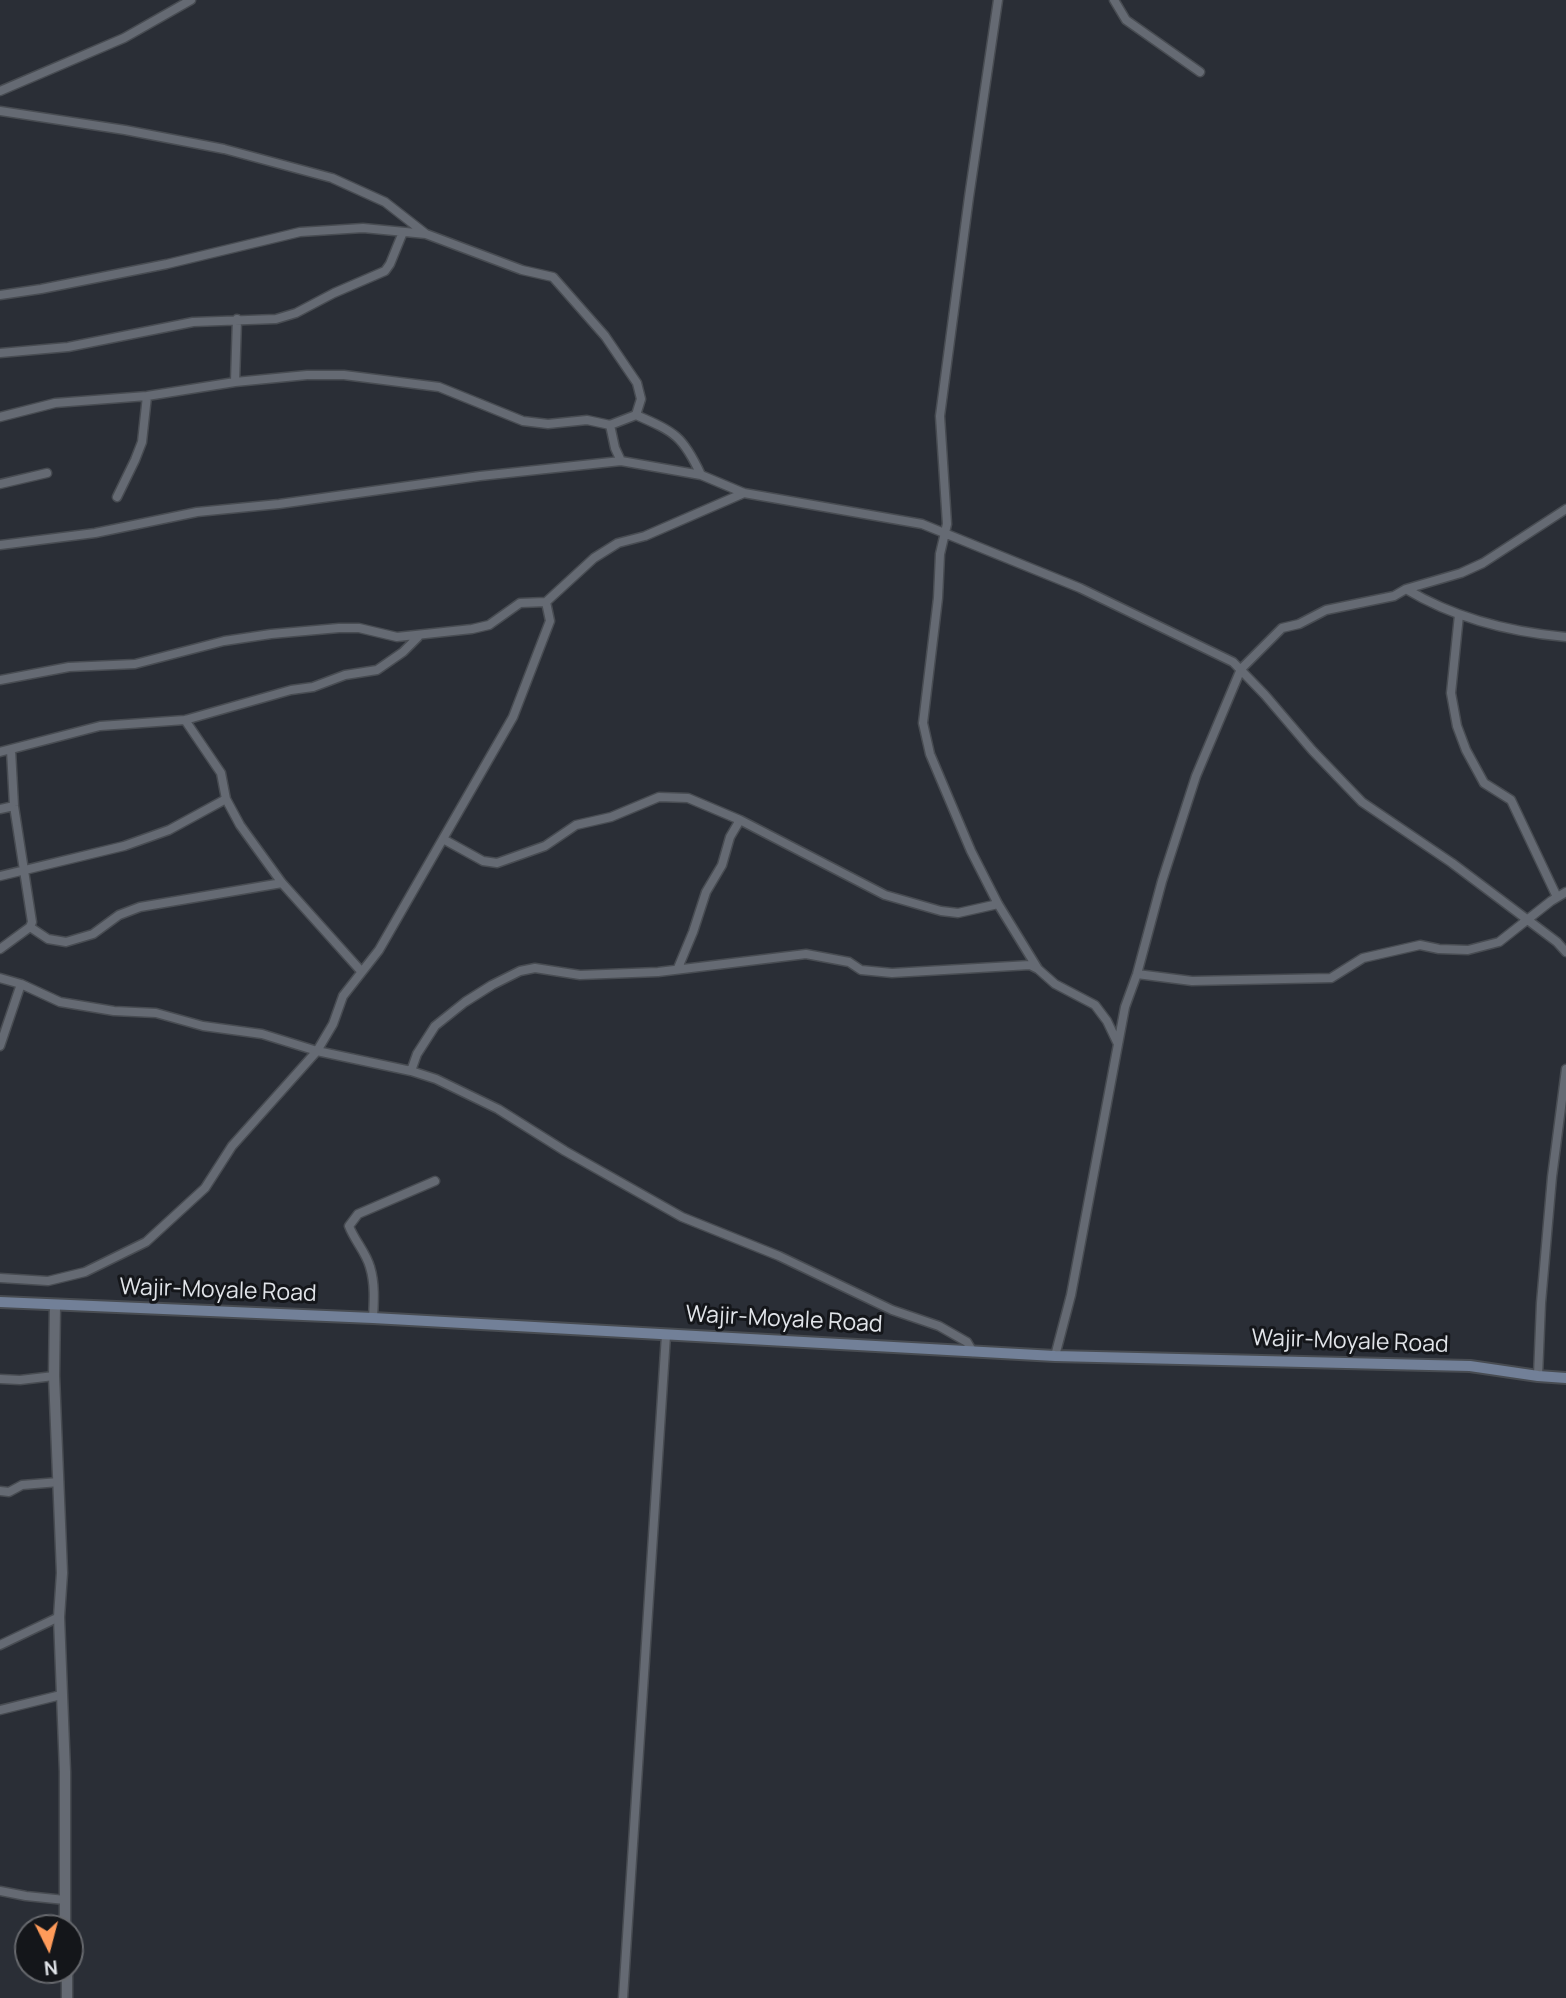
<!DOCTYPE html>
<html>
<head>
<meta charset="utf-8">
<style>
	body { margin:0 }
	#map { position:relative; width:1566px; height:1998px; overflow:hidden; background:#2a2e36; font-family:Manrope,sans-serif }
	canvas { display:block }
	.north { position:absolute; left:14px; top:1914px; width:70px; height:70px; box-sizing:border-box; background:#14161a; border:2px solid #66686d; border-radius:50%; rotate:174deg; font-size:19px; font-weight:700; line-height:28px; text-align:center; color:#e1e4e9 }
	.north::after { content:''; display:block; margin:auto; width:24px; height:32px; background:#ff9b5a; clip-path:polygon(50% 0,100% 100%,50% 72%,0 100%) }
</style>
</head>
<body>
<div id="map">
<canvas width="1566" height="1998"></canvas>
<div class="north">N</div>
</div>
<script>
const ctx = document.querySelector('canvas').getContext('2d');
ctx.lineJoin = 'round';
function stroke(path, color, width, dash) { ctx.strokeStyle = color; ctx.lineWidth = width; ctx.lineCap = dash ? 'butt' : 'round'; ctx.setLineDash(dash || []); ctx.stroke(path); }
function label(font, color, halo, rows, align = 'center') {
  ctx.font = font + ' Manrope,sans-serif'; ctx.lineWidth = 6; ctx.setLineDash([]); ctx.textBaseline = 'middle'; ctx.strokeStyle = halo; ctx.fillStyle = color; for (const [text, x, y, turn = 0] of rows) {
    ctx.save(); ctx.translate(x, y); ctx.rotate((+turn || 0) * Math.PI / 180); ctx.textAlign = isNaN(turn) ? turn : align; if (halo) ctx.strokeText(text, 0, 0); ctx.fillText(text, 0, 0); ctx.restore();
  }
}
const minor = new Path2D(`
	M998,0L969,197L940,416L947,524L940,554L938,598L923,723L930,754L971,851L998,904L1038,969
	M1114,0L1126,20L1200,72
	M0,91L124,38L191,0
	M0,111L125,130L224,149L332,178L385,202L426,234
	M0,295L41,289L167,264L300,232L363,228L426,234L522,270L553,277L605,336L637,383L641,399L636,415C675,432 683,436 701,475
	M0,353L68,347L193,322L276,319L296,313L334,293L385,271L390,264L403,232
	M235,382L237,319
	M0,417L55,403L147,396L235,382L307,375H344L439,387L523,421L548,424L587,420L610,425L615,448L621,461
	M610,425L636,415
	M0,484L47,473
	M117,497L135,460L142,442L147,396
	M0,545L95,533L197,512L279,504L480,476L621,461L701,475L744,493L922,524L1080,588L1233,662L1265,695L1312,750L1362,802L1452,863L1557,942L1566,952
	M1406,589L1461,573L1483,563L1566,509
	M1459,615L1451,693L1457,726L1466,750L1484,783L1511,800L1557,897
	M0,680L69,667L135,664L224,641L271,634L339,628H359L397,637L472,629L489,625L520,603L546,602L594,558L618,543L645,536L744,493
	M185,720L221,773L226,799L240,825L282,883L361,971
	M0,752L100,726L185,720L291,690L313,687L345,675L377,670L403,652L418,637
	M0,809L14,806
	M443,839L483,861L497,863L545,846L576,825L611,817L659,797L688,798L740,820L885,895L941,911L958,913L998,904
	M0,876L124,846L169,830L226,799
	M30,927L48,939L66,942L93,934L119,915L140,907L282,883
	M0,949L30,927L32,922L14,806L11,750
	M678,968L693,932L706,892L722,865L730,837L740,820
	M1137,974L1192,981L1331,978L1363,958L1420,945L1439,949L1468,950L1499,942L1551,901L1566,892
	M0,978L21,984L60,1002L114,1011L156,1013L203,1026L262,1034L317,1051L411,1071L436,1079L498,1109L565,1151L682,1217L779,1256L892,1310L939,1326L967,1342L973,1352
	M0,1046L21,984
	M411,1071L417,1054L435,1026L465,1002L492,985L520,971L535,968L580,975L658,972L806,954L849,962L861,970L892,973L1030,965L1038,969L1055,984L1095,1005L1107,1021L1117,1042
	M0,1278L48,1281L85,1272L146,1242L205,1188L232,1146L317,1051L333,1024L343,996L379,950L513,717L550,621L546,602
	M373,1318C374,1301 375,1283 370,1267C366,1252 354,1240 349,1226L358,1214L435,1181
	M1055,1356L1071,1295L1125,1007L1137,974L1162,881L1196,776L1241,669L1282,628L1299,624L1326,610L1394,596L1406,589C1454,618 1510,632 1566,637
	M1538,1376L1541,1303L1552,1177L1566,1069
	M0,1379L20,1380L54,1376
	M0,1491L9,1492L22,1485L59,1482
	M0,1645L59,1617
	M0,1710L61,1695
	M0,1891L26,1896L65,1900
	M623,1998L666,1335`);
const tertiary = new Path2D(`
	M55,1305L54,1376L62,1573L59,1617L65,1772V1928
	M67,1970V1998`);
const secondary = new Path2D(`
	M0,1302L373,1318L1055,1356L1470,1366L1538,1376L1566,1378`);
const streetNames = [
	["Wajir-Moyale Road",218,1291,2],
	["Wajir-Moyale Road",784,1320,3],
	["Wajir-Moyale Road",1350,1342,2]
];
stroke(minor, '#484c52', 11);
stroke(tertiary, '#484c52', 13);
stroke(secondary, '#484c52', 14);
stroke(minor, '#656a73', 8);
stroke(tertiary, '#656a73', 10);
stroke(secondary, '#728098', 10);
label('23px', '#e1e4e9', '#14161a', streetNames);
</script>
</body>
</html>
